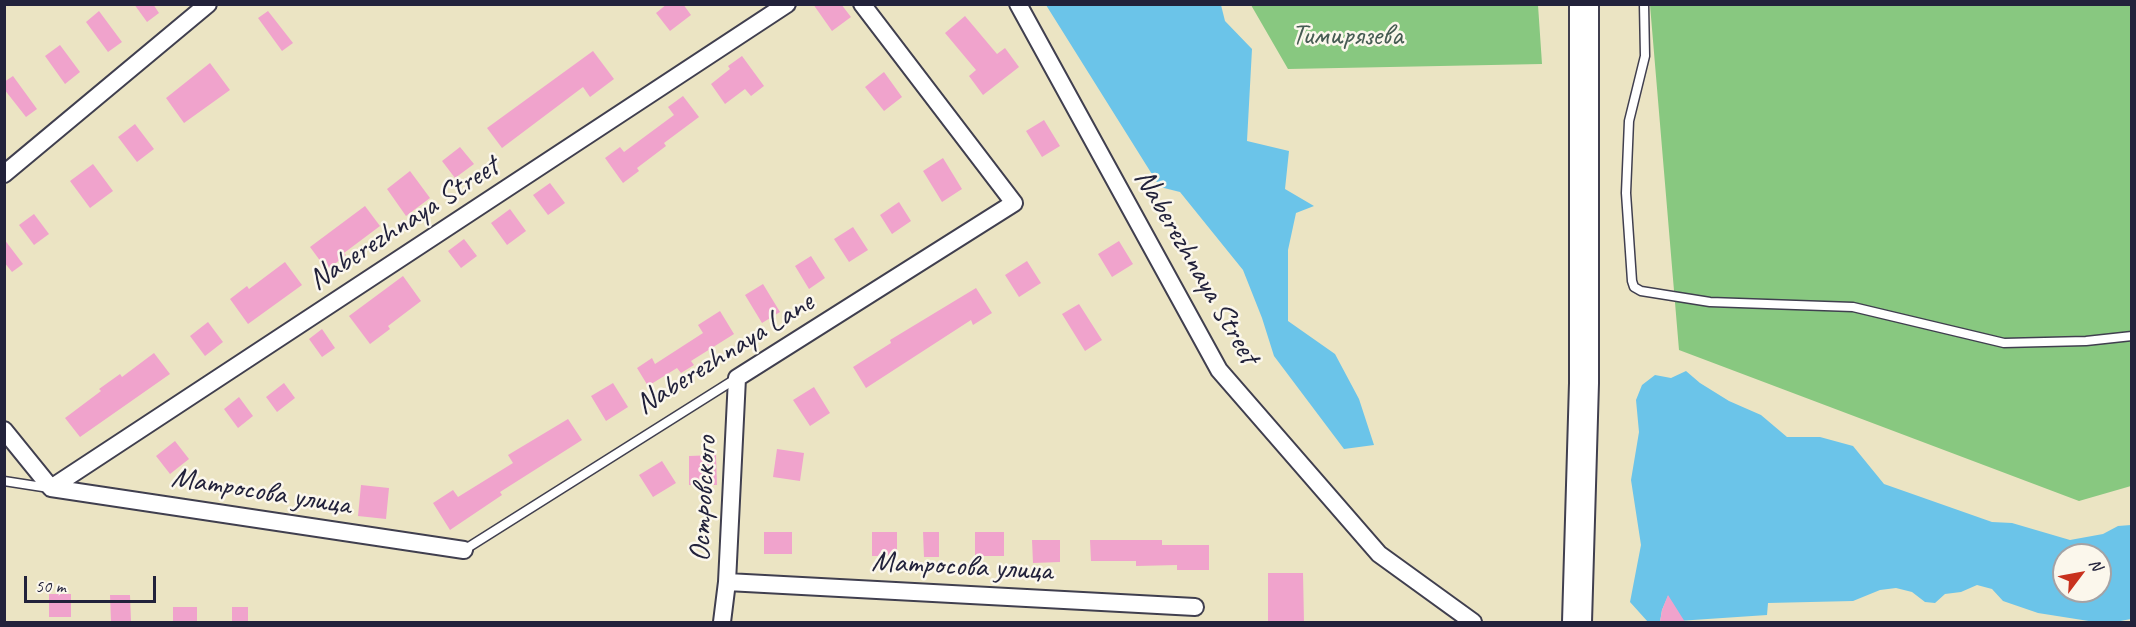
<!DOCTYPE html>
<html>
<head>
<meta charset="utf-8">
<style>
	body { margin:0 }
	#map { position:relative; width:2136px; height:627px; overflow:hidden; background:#ebe4c3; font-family:Caveat,sans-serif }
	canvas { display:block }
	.frame { position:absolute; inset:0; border:6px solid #22223b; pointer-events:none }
	.north { position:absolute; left:2052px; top:543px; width:60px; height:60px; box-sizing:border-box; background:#fbf7ec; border:2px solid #a4a2a5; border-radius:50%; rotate:58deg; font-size:16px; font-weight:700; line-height:24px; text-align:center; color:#22223b }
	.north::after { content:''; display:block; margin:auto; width:21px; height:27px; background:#c8321e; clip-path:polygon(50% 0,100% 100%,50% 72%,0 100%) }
	.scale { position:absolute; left:24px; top:576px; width:132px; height:27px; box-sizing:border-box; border:3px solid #22223b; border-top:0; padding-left:8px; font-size:18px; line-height:21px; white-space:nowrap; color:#22223b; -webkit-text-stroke:4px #fbf7ec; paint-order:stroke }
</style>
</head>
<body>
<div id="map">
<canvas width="2136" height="627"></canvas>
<div class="frame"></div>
<div class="north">N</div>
<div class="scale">50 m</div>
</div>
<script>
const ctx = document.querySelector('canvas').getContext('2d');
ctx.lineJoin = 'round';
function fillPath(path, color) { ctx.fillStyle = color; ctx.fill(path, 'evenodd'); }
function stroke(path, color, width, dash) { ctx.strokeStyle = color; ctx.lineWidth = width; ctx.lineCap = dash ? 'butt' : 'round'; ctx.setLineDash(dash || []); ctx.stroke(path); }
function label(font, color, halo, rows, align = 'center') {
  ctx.font = font + ' Caveat,sans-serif'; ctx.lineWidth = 5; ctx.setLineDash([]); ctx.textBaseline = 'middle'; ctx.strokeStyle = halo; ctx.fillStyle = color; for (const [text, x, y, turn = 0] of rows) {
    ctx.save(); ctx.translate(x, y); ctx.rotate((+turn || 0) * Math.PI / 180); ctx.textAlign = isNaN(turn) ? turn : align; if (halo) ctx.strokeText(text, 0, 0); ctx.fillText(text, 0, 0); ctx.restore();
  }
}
const green = new Path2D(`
	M1251,5H1538L1542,64L1288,69Z
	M1650,5H2131V486L2079,501L1679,350Z`);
const water = new Path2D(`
	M1046,5H1221L1225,21L1252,49L1247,141L1289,151L1285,189L1314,206L1296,213L1288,250V321L1335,354L1359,399L1374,445L1344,449L1274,356L1262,318L1243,270L1180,192L1160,187Z
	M1686,371L1700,383L1729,401L1761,415L1787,437H1820L1853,446L1884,484L1992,522L2012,523L2070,540L2103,534L2118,526L2131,525V619L2115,622H2095L2038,613L2003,601L1992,589L1977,585L1961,592L1945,594L1935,603L1925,602L1912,592L1896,588L1880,590L1853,601L1768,603L1767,615L1678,621L1668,596L1662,610L1660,622H1648L1630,602L1641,545L1631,480L1639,432L1636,400L1642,385L1655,375L1671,378ZM2064,555H2100V591H2064Z`);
const building = new Path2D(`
	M134,4H153L159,13L147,22Z
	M667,4H683L691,15L670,31L656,13Z
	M813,4H841L851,17L832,31Z
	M99,11L122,42L108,52L86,22Z
	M268,11L293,43L282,51L258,18Z
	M965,16L997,54L1005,48L1019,67L983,95L969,76L976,70L945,33Z
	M60,45L80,72L65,84L45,56Z
	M593,51L614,79L590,97L583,87L502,148L487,128Z
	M742,56L764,86L751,96L745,89L725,104L711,84L730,69L728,66Z
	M210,63L230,90L184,123L166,98Z
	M884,72L902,97L884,111L865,87Z
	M13,76L37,109L26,117L4,89V82Z
	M683,96L699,117L664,143L666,146L637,168L639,171L623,183L605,158L620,147L624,152L674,115L668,107Z
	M1044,120L1060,146L1042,157L1026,131Z
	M135,124L154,149L137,162L118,137Z
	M460,147L474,164L455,178L442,161Z
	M943,158L962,189L942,202L923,171Z
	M93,164L113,191L90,208L70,181Z
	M410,171L430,198L406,216L387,189Z
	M550,183L565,203L548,215L533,195Z
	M899,202L911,221L892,234L880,215Z
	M365,206L380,226L344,253L346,255L327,270L310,247Z
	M510,209L526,231L507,245L491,223Z
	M34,214L49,234L34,245L19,225Z
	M853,227L868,250L849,262L834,239Z
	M4,239L23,264L12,272L4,262Z
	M464,239L477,256L461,268L448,251Z
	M1119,241L1133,264L1112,277L1098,254Z
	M811,256L825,278L809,289L795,266Z
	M1027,261L1041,283L1019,297L1005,275Z
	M285,262L302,285L248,324L230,299L247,286L249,289Z
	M403,276L421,301L388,326L390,329L370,344L349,316Z
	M763,284L780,312L762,323L745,295Z
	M976,288L992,313L973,325L971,320L866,388L853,367L891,343L890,340Z
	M1079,304L1102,340L1085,351L1062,314Z
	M720,311L734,334L691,361L694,365L681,373L677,368L648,386L637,368L652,358L655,364L703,333L698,325Z
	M208,322L223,342L205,356L190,336Z
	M322,329L335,348L322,357L309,339Z
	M154,353L170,374L80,437L65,418L101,391L99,389L120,374L122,377Z
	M284,383L295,398L277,412L266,397Z
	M613,383L628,407L606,421L591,396Z
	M814,387L830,413L810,426L793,400Z
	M239,397L253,416L238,428L224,409Z
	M568,419L582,440L500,492L502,495L450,530L433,503L453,490L458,497L513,463L508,455Z
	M175,441L189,459L170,474L156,456Z
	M777,449L804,453L800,481L773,477Z
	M716,455L717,485H689V456Z
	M662,461L676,483L653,497L639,475Z
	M361,485L389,488L386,519L358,516Z
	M764,532H792V554H764Z
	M872,532H897V556H872Z
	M923,532H939V557H924Z
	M975,532H1004V556H975Z
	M1032,540H1060V562L1033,563Z
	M1090,540H1162V545H1209V570H1177V565L1136,566V561H1091Z
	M1268,573H1303L1304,622H1268Z
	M49,594H71V617H49Z
	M110,595H130L131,621H111Z
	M1668,595L1685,622H1660L1662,610Z
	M173,607H197V622H173Z
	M232,607H248V622H232Z`);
const lane = new Path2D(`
	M1644,4L1645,56L1629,121L1626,193L1632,281L1634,287L1641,291L1710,302L1853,307L2004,343L2086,341L2132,336
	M4,481L49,488
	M464,550L737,378`);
const street = new Path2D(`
	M1018,4L1219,370L1379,554L1473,622
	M4,174L208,4
	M4,430L51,488
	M51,488L787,4
	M51,488L464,550
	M727,582L1195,607
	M722,622L727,582L737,378L1014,203L862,4`);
const highway = new Path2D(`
	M1577,622L1584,383V4`);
const parkNames = [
	["Тимирязева",1347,36]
];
const streetNames = [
	["Naberezhnaya Street",404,224,-33],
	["Naberezhnaya Street",1196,267,60],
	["Naberezhnaya Lane",725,354,-32],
	["Матросова улица",261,492,9],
	["Островского",704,499,-87],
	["Матросова улица",962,567,3]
];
fillPath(green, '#88c880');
fillPath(water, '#6bc4e9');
fillPath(building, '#f0a3cc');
stroke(lane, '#403f4f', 11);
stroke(street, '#403f4f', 20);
stroke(highway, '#403f4f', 32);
stroke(lane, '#fff', 8);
stroke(street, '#fff', 16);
stroke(highway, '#fff', 28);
label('30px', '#465c53', '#fbf7ec', parkNames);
label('30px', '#22223b', '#fbf7ec', streetNames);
</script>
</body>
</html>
